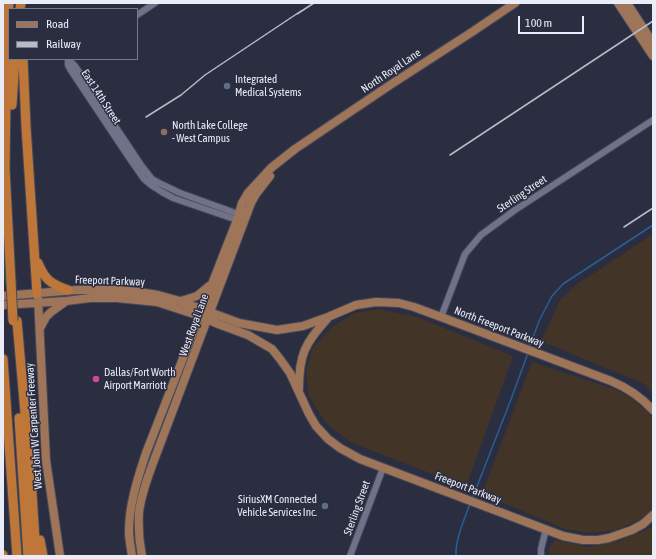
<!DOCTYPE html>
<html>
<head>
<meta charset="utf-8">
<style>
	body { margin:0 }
	#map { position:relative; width:656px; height:559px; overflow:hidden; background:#2b2e40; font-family:"Asap Condensed",sans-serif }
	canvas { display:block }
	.frame { position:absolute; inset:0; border:4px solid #eaecf8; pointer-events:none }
	.legend { position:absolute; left:8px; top:8px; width:130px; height:52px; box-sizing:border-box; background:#2b2e40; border:1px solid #777a8a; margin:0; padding:5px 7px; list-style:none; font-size:12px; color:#eaecf8 }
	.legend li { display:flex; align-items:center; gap:8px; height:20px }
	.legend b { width:20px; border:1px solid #777a8a }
	.scale { position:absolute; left:518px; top:16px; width:66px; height:18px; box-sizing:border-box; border:2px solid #eaecf8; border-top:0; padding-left:5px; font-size:12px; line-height:14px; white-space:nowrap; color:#eaecf8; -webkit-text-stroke:3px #2b2e40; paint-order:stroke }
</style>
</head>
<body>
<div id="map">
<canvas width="656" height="559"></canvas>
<div class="frame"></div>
<ul class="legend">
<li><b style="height:5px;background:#9f7559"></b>Road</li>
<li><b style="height:5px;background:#b8bac8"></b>Railway</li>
</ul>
<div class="scale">100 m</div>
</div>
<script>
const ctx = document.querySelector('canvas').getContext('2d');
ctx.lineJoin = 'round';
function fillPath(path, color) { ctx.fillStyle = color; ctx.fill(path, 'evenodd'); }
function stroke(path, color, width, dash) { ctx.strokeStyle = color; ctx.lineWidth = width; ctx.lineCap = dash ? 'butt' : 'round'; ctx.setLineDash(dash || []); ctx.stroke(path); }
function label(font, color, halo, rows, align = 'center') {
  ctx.font = font + ' "Asap Condensed",sans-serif'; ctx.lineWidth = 3; ctx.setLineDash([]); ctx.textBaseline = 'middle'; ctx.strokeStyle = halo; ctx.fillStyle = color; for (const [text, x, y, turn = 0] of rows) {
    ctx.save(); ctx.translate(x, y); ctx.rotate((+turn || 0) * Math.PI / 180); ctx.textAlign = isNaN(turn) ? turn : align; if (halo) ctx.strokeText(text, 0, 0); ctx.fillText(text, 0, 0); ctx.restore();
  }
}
const commercial = new Path2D(`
	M653,234V394L644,384L541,341L560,300L576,285Z
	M379,309L417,317L513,356L466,487L350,442L325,422L308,394L306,369L313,348L331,328L354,313Z
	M532,362L617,390L632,398L652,416L653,418V510L639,520L616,530L588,533L565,529L482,494Z
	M653,527V556H549V548L555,540L588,547L619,541Z`);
const green = new Path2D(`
	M3,197L7,280L3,281Z`);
const stream = new Path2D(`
	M529,347L540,319L552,296L563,284L653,225
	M472,499L510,402L528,353
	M456,556C455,540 464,520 470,504`);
const minor = new Path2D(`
	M137,15L155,3
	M68,60V65L70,69L128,156L144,179L151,185L162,192L173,198L240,221
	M68,60L72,63L75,66L141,165L152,179L159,183L180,193L241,215
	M441,317L465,254L481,235L515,210L653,120
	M350,556L383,468
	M541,556V549L546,529`);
const major = new Path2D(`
	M618,3L653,56
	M627,3L653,43
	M3,296L76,290H118L138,292L158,295L180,301L239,323L277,330L303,326L328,317L356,305L376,302L399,303L414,307L441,317L611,381C628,388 640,396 653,410
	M38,298L46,460L60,556
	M181,301L197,296L209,286
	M3,305L66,301L90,298H117L157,302L200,316L218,324L248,335L272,349L280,359L290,373L309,414L316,426L328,439L340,448L360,459L563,536L583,540H598L609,538L632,530L643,524L653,515
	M40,328L46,317L51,312L65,302
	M299,388C299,355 305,343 327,319
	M132,556C131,548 129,540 129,531C129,504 138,478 146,453L237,220L242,203L248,193L271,168L295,149L390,85L472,32L515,3
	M142,556C139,541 138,527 139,512C141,496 147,479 153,463L251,203L256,194L270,176`);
const highway = new Path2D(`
	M9,3L7,23L5,169L11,282
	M20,9L21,3
	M23,59L26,127L37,293
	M12,105L15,59
	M38,263C45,280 51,284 68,290
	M17,321L32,493L36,556
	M3,359L17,556
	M19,418L28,556
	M40,540L43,556
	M3,555V556`);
const rail = new Path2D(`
	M297,14L314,3
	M146,117L181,95L205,75L301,11
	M450,155L653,21
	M624,227L653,208`);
const highwayBridge = new Path2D(`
	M11,282L13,321`);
const markers = [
	[227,86,4,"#5c6f8a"],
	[164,132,4,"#8d6e63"],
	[96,379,4,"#d1479c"],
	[325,506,4,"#5c6f8a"]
];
const streetNames = [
	["North Royal Lane",391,71,-34],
	["East 14th Street",101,97,57],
	["Sterling Street",522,194,-34],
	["Freeport Parkway",110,281,2],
	["West Royal Lane",194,325,-70],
	["North Freeport Parkway",499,327,21],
	["West John W Carpenter Freeway",34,426,-94],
	["Freeport Parkway",468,488,21],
	["Sterling Street",357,508,-70]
];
const poiNames = [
	["Integrated",235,80],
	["Medical Systems",235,93],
	["North Lake College",172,126],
	["- West Campus",172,139],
	["Dallas/Fort Worth",104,373],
	["Airport Marriott",104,386],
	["SiriusXM Connected",317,500,"right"],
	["Vehicle Services Inc.",317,513,"right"]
];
fillPath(commercial, '#423427');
fillPath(green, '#1f5230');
stroke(stream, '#285f95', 1.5);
stroke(minor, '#474958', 8);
stroke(major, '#474958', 10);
stroke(highway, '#474958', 11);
stroke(minor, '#6f7288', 6);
stroke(major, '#9f7559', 8);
stroke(highway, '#bf7739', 9);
stroke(rail, '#b8bac8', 1.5);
stroke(highwayBridge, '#474958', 11, []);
stroke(highwayBridge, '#bf7739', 9);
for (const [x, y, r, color] of markers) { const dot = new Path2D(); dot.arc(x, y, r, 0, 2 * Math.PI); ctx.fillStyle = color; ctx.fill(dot); stroke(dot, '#2b2e40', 1.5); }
label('11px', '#eaecf8', '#2b2e40', streetNames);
label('11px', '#eaecf8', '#2b2e40', poiNames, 'left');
</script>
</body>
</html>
